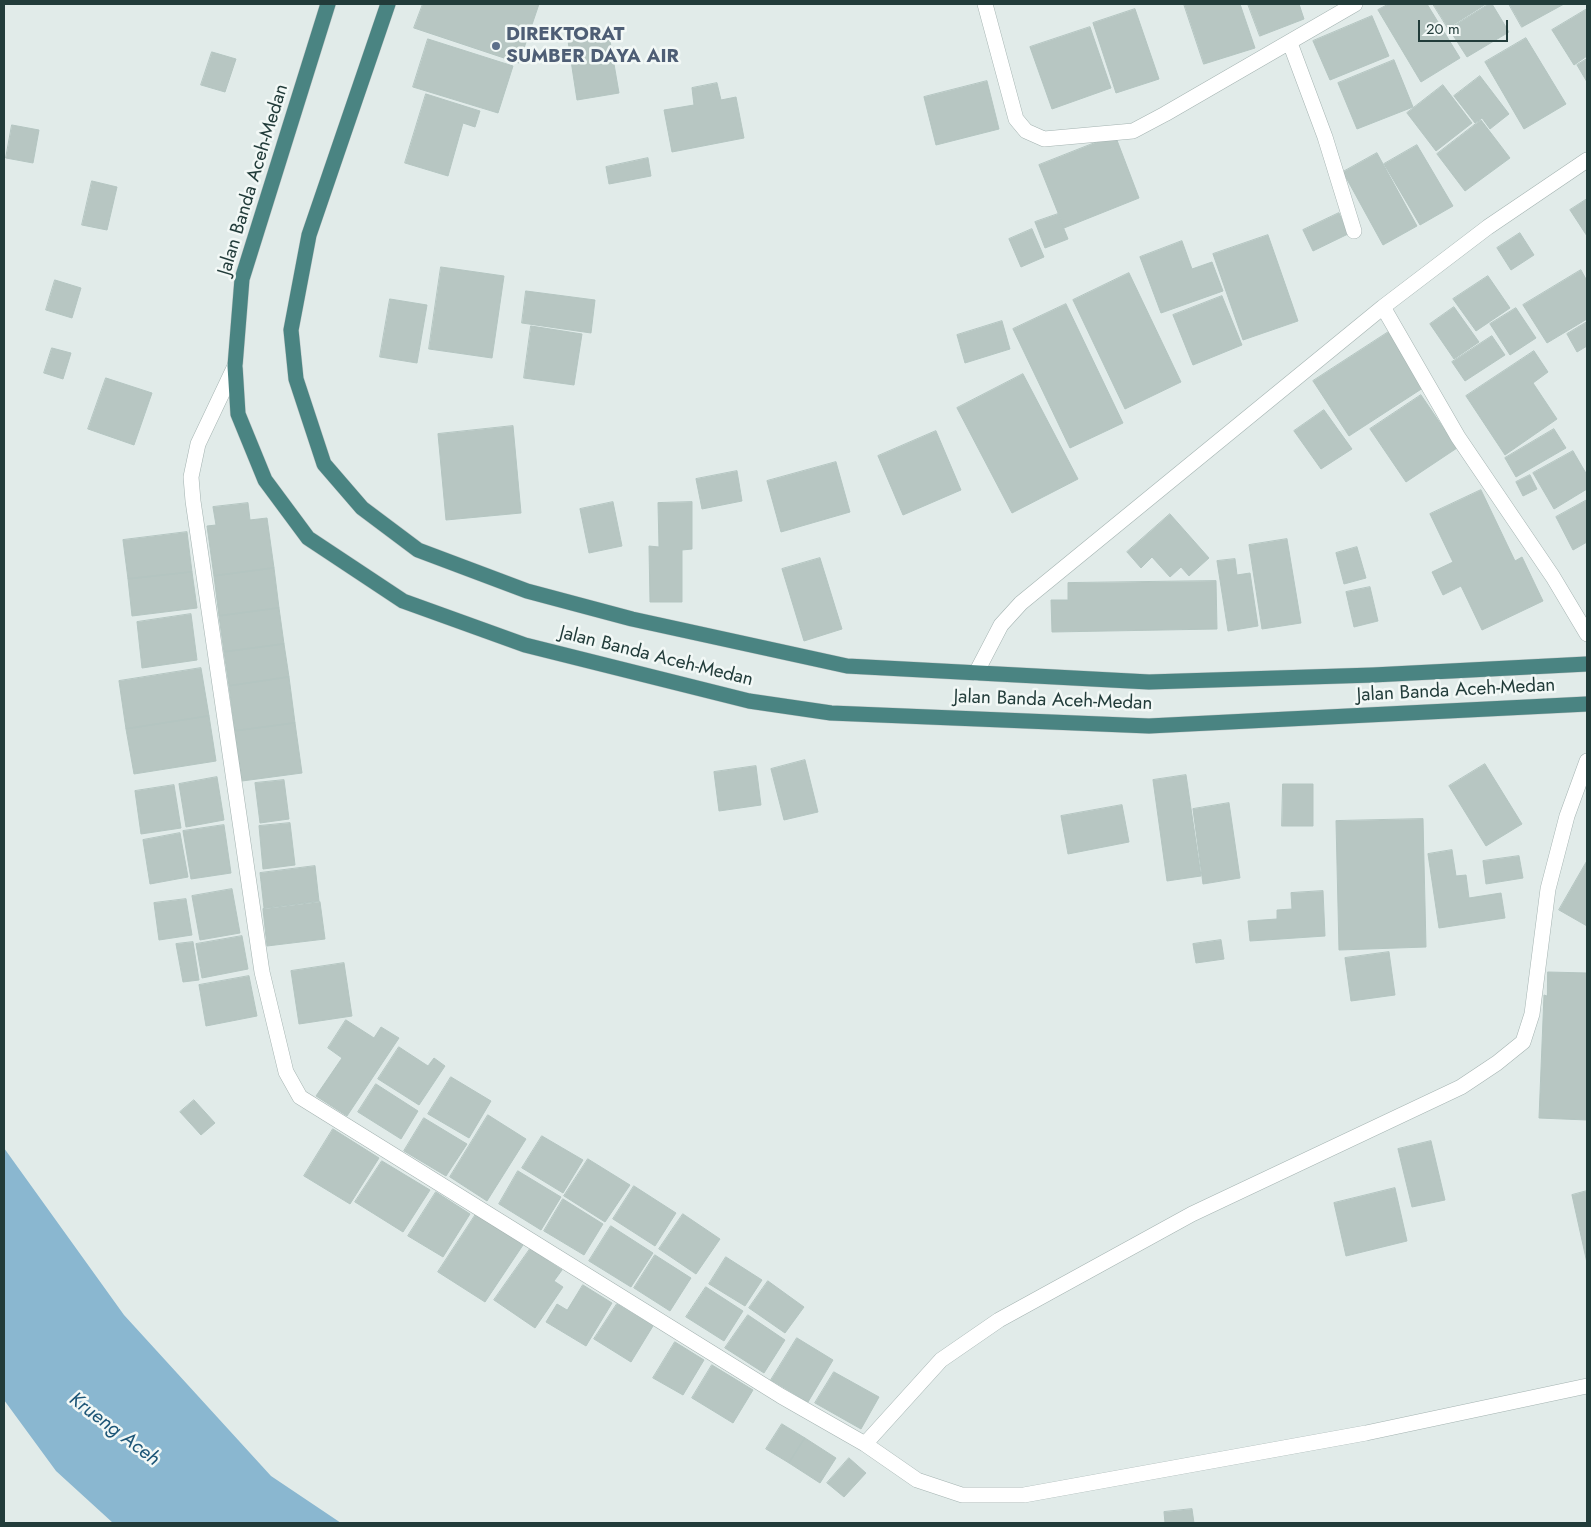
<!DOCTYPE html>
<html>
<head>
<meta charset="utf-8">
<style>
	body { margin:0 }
	#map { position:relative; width:1591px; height:1527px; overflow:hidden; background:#e1ebe9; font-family:Jost,sans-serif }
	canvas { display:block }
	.frame { position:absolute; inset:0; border:5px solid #223c3a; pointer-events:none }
	.scale { position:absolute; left:1418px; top:20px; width:90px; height:22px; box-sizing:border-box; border:2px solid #223c3a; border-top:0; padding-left:6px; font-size:15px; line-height:18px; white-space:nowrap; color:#223c3a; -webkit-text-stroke:4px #f2f8f6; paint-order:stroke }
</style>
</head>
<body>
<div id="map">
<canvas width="1591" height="1527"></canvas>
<div class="frame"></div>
<div class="scale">20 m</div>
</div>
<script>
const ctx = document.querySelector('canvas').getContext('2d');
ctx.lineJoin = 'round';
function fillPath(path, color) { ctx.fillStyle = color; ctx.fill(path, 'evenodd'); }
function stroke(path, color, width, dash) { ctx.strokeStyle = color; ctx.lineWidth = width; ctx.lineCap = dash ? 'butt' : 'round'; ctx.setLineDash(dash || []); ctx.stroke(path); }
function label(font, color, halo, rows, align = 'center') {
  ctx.font = font + ' Jost,sans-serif'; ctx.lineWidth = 5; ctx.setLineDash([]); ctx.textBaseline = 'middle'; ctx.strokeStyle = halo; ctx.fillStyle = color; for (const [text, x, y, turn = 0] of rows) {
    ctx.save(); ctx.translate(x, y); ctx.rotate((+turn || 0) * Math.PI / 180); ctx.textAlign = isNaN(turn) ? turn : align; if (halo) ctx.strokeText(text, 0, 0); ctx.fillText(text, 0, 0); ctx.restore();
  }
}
const water = new Path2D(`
	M4,1148L124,1315L271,1476L341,1523H113L56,1471L4,1400Z`);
const building = new Path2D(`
	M423,4H539L519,63L414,28Z
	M1184,4H1240L1255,48L1204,64Z
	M1248,4H1299L1304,19L1260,36Z
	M1389,4H1427L1460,58L1421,82L1378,10Z
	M1433,4H1486L1448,28Z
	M1489,4H1492L1509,32L1467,57L1449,29Z
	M1509,4H1564L1522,27Z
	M1135,9L1159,79L1116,93L1093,23Z
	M1587,9V56L1574,65L1552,30Z
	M1372,16L1389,56L1330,80L1313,41Z
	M1090,27L1111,88L1052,109L1030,47Z
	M609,35L619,93L577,100L568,41Z
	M1526,38L1566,104L1524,129L1485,62Z
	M428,39L513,66L498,113L413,87Z
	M212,52L236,59L225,92L201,85Z
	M1587,59V82L1577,65Z
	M1394,60L1413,107L1357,129L1338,83Z
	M1480,76L1509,114L1490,129L1482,118L1475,123L1454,96Z
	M987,81L999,129L936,145L924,97Z
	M717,83L721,100L736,97L744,138L672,152L664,110L694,105L692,88Z
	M1443,85L1472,123L1436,151L1407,113Z
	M426,94L480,111L475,127L463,123L448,176L405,163Z
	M1481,120L1510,158L1465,191L1437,154Z
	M12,125L39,130L33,163L6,158Z
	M1115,135L1139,198L1064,228L1039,165Z
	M1417,145L1453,206L1420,225L1384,164Z
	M1377,153L1417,226L1383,245L1343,172Z
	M648,158L651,176L609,184L606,167Z
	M92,181L117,187L107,230L82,225Z
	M1587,199V236L1570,210Z
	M1339,213L1348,234L1313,251L1303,230Z
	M1058,214L1068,239L1045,248L1035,222Z
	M1032,229L1044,257L1021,267L1009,239Z
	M1520,233L1534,255L1511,270L1497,248Z
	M1268,235L1298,321L1243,340L1213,254Z
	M1182,241L1192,269L1212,262L1223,291L1161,313L1140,257Z
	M441,267L504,276L492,358L429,349Z
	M1581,270L1587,281V319L1547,343L1523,305Z
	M1129,273L1181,382L1125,409L1073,300Z
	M1488,276L1510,308L1476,331L1453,299Z
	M55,280L81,288L72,318L46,310Z
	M526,291L595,300L591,333L522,323Z
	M1222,296L1242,345L1193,365L1173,315Z
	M390,299L427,305L417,363L380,357Z
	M1066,304L1123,423L1070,448L1013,329Z
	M1454,307L1479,342L1454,359L1430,324Z
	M1516,308L1536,338L1510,355L1490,324Z
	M1002,321L1010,349L965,363L957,335Z
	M1587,322V346L1577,352L1567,334Z
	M531,326L582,334L574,385L524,378Z
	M1390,331L1426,386L1349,436L1313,381Z
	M1492,336L1505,355L1465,381L1452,362Z
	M52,348L71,353L63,379L44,373Z
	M1534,351L1548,372L1533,383L1557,419L1505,455L1466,396Z
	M1023,374L1078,479L1012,513L957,408Z
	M106,378L152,393L134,445L88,429Z
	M1421,395L1457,448L1406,482L1370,429Z
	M1324,410L1352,449L1321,469L1294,431Z
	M513,426L521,513L446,520L438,434Z
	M1554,429L1566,448L1516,477L1505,458Z
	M936,431L961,490L903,515L878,456Z
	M1573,451L1587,475V489L1554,509L1533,473Z
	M836,462L850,512L781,532L767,481Z
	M737,471L742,501L702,509L696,479Z
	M1530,475L1537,489L1523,496L1516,482Z
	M1481,490L1515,561L1522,557L1543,601L1482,630L1461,586L1443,595L1432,572L1453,562L1430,514Z
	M1587,500V542L1573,550L1556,517Z
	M613,502L622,546L589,553L580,509Z
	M692,502V549L682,550V602H650L649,546L659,547L658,503Z
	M248,503L250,520L267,518L274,568L214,576L207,526L216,525L213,507Z
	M1170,514L1209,558L1189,576L1181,567L1170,577L1152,557L1141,568L1127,552Z
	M187,532L192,572L128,579L123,540Z
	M1287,539L1301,623L1262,629L1249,545Z
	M1357,547L1366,578L1344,584L1336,553Z
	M820,558L842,629L804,641L782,569Z
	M1235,559L1237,575L1250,573L1258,626L1228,631L1217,561Z
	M274,568L279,608L219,616L214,576Z
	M192,572L197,608L132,616L128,579Z
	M1216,581L1217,629L1052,632L1051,600H1068V583Z
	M1370,587L1378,621L1354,627L1346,592Z
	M279,608L284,644L224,652L219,616Z
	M191,614L197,660L142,668L137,622Z
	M284,644L289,677L229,686L224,652Z
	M201,668L209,716L126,729L119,681Z
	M289,677L295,723L235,731L229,686Z
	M209,716L216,761L134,774L126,729Z
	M295,723L302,773L242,781L235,731Z
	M805,760L818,812L784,820L771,769Z
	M1485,764L1522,824L1486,846L1449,786Z
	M756,766L761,805L719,811L714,772Z
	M1186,775L1201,876L1167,881L1153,780Z
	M217,777L224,820L186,827L179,784Z
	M284,780L289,819L260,823L255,783Z
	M1283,784H1313V826H1282Z
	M174,785L181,828L141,834L135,791Z
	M1229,803L1240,878L1203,884L1193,809Z
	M1122,805L1129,842L1068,854L1061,816Z
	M1423,819L1426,947L1339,950L1336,821Z
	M290,823L295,865L263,869L259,826Z
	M224,825L231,873L191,879L183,831Z
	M180,833L188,877L150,884L143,840Z
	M1452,850L1456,876L1466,875L1469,898L1501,893L1505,918L1439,928L1428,854Z
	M1519,856L1523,878L1486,884L1483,861Z
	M1587,861V926L1559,910Z
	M315,866L319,901L264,908L260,873Z
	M232,889L240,933L200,940L192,896Z
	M1323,891L1325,936L1250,941L1248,921L1277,919V910L1292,909L1291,893Z
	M186,899L192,935L159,940L154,903Z
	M320,902L325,939L267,946L263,909Z
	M242,936L248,969L202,978L196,944Z
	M1221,940L1224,959L1196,963L1193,944Z
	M193,942L199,980L183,982L176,944Z
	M1389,952L1395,995L1351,1001L1345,958Z
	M344,963L352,1016L299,1024L291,971Z
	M1548,972L1587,973V1120L1539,1118L1544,995L1547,996Z
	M249,976L257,1016L206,1026L199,985Z
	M346,1020L374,1038L381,1027L399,1038L347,1116L316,1096L342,1058L328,1048Z
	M399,1047L428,1066L434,1058L445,1066L419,1105L378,1079Z
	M451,1077L491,1101L469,1138L428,1114Z
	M376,1084L418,1111L401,1139L358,1112Z
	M194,1100L215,1123L201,1135L180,1112Z
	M488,1115L526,1139L487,1201L450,1177Z
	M424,1118L467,1144L446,1176L404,1151Z
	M333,1129L379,1158L350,1204L304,1176Z
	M542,1136L583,1160L563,1193L522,1168Z
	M1431,1141L1445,1200L1412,1207L1398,1149Z
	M588,1159L630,1185L605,1222L564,1196Z
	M382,1161L430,1190L403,1232L355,1202Z
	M518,1171L561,1197L541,1230L499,1204Z
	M634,1186L676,1213L655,1246L613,1219Z
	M1395,1188L1407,1241L1346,1256L1334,1203Z
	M1587,1191V1263L1572,1195Z
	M436,1192L470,1214L443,1257L408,1236Z
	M563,1199L603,1224L584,1255L544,1231Z
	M476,1214L523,1245L485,1302L438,1272Z
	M683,1214L720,1239L696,1274L659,1249Z
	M611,1226L653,1253L631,1287L589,1261Z
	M530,1249L562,1270L554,1281L563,1287L535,1328L494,1300Z
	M655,1255L691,1278L670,1311L634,1288Z
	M726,1257L762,1280L745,1306L709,1284Z
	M768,1281L804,1307L785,1333L749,1308Z
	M583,1285L612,1303L586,1346L546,1322L557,1304L567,1310Z
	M706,1287L743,1311L724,1341L686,1317Z
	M617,1304L653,1326L631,1362L594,1339Z
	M748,1315L785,1340L764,1373L725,1348Z
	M797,1338L833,1360L808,1402L771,1380Z
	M675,1342L704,1360L683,1395L653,1378Z
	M712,1365L753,1390L733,1423L692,1398Z
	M834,1372L879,1397L861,1429L815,1403Z
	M782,1424L805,1438L789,1463L766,1449Z
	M805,1438L836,1458L820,1483L789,1463Z
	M849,1458L866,1473L844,1497L827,1483Z
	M1192,1509L1194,1523H1165L1164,1512Z`);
const minor = new Path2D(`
	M985,4L1016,119L1026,131L1044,139L1133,131L1165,114L1355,4
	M1290,43L1325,137L1354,231
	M1383,307L1458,437L1553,577L1587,634
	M235,366L198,444L191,477L193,501L262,972L286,1072L300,1097L781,1396L865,1444L917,1480L962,1495H1024L1366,1433L1587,1386
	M976,673L1001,625L1021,603L1383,307L1488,227L1587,160
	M865,1444L941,1360L999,1320L1192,1214L1461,1087L1497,1063L1523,1042L1532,1014L1548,889L1567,816L1587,761`);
const trunk = new Path2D(`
	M328,4L242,279L235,366L238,414L265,480L308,538L403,601L525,645L749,701L831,713L1149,726L1587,704
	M388,4L309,235L291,330L296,379L324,464L362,508L418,550L527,591L632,619L847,666L1149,682L1373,675L1587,664`);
const markers = [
	[496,46,5,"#5c6f8a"]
];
const serviceNames = [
	["DIREKTORAT",506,35],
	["SUMBER DAYA AIR",506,57]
];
const streetNames = [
	["Jalan Banda Aceh-Medan",254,180,-73],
	["Jalan Banda Aceh-Medan",656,657,14],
	["Jalan Banda Aceh-Medan",1456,691,-3],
	["Jalan Banda Aceh-Medan",1053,701,2]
];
const waterNames = [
	["Krueng Aceh",114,1430,37]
];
fillPath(water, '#8ab7d0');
fillPath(building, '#b7c6c2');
stroke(building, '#b4c5c1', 1);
stroke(minor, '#a4b3b1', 16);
stroke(trunk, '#c1c8c8', 16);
stroke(minor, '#fff', 15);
stroke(trunk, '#4a8482', 15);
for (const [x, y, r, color] of markers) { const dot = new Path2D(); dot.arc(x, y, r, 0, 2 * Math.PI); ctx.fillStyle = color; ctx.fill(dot); stroke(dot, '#f2f8f6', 2); }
label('bold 19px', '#4e5e75', '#f2f8f6', serviceNames, 'left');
label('19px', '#223c3a', '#f2f8f6', streetNames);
label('italic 20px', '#1d5677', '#f2f8f6', waterNames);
</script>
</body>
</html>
